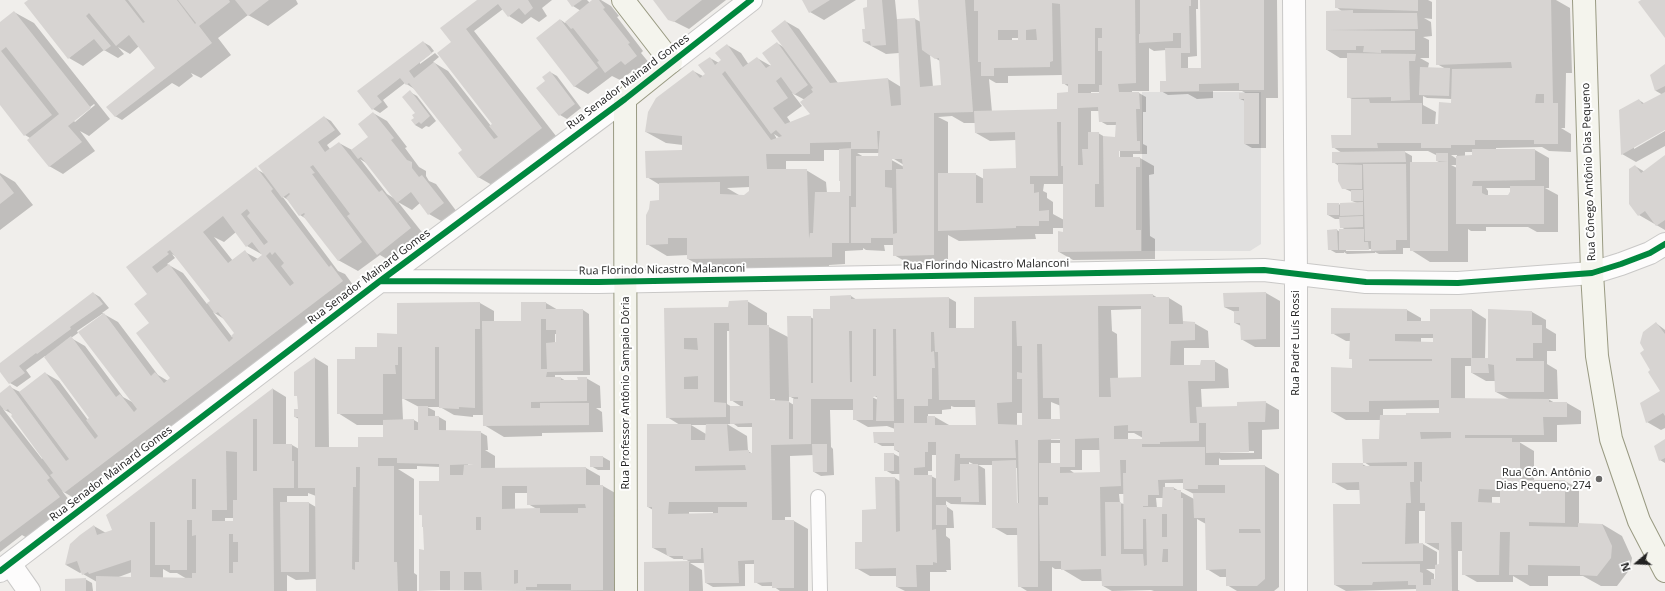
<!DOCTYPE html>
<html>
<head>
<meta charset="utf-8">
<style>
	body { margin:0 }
	#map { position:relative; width:1665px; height:591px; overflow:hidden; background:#f0eeeb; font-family:"Open Sans",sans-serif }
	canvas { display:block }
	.north { position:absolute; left:1617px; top:543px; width:40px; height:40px; -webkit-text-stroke:3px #fff; paint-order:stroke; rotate:251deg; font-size:11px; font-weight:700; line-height:16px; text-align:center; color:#222 }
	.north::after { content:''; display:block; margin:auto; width:14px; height:18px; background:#222; clip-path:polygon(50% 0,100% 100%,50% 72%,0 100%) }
</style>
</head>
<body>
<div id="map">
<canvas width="1665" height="591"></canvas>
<div class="north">N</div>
</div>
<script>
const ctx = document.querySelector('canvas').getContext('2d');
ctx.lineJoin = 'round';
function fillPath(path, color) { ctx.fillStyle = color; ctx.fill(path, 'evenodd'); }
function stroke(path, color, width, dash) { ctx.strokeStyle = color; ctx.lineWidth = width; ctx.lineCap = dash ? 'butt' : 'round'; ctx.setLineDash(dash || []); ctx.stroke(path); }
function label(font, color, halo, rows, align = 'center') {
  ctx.font = font + ' "Open Sans",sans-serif'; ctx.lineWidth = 4; ctx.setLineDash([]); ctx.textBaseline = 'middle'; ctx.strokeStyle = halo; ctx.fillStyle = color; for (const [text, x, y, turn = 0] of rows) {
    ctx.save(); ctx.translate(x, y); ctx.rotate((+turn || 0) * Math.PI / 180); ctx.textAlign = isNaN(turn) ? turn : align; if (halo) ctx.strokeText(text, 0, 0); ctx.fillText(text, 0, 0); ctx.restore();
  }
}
const parking = new Path2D(`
	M1142,92H1261V244L1250,251H1142Z`);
const shadow = new Path2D(`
	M29,0H296L298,4L268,26L248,15L218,38L231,55L201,78L191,73L193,76L179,87L172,83L122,120L115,116L159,72L139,46L130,54L118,47L124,54L118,58L104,50L83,66L69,58L26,3Z
	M478,0H552L542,8L547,16L539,22L531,17L522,24L509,16L503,9L474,31L556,136L492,185L478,177L463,150L416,90L405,83L383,100L388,107L380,113L373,109L359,91L423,42L430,46L434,51L420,62V64L435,53L439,57L433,62L448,71L491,126L493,124L452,42Z
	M568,0H587L590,3L594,0H601L611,6L619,16L617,17L643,51L641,53L650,64L639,73L634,70L620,80L612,76L588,94L574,86L561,20L565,23L581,11L573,6Z
	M654,0H726L689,29L669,19Z
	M803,0H856L824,20L810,12Z
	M868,0H895L897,20L915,19L921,22L919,0H1198V9H1196L1197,56L1188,57V69H1202L1201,0H1277L1278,98H1266V148H1252L1245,144V101L1240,99L1247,94L1242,91H1213V98L1197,99L1188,94L1168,95L1161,91L1167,82L1166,50L1154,51L1149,48V91H1132V93H1139L1146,97V112H1143V144L1147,146V154H1133V158H1140L1154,166V174L1149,175L1150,236L1155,239V259L1073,260L1059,252L1064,228H1053V234H1035L1036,239L959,241L948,235V262L908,263L894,255V245H884L885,251L866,250L863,248V250L845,251V264L829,265V268L708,270L688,259V255L667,256L647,244L660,201V185L647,177L683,151V145L666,143L646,132L693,71L703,76L706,74L710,58L719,63L723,61L727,45L741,53L749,65L757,58L771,66L777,43L785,48V21L799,29L838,83L888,79L901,87L899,53L886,54L864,42L868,8ZM1012,38H1019V41H1012ZM930,55L940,61L943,87H933ZM1062,75L1063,83L1069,87V93L1058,110L992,112L989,79L996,83H1008V76ZM1091,92H1100V94H1091ZM792,93L805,100L812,115L791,123L787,117L802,106ZM1091,111H1100V121L1107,125H1117L1116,137H1105L1098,133H1091ZM952,116L964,123H976V133L990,141L1016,140V169L984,179L975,174H948V122L938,117ZM774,134L780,138L777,139ZM824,150H840L841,193H827L826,182L806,170H786V161H824ZM1118,150H1120V162H1118ZM857,153H879V157H864ZM889,156L904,165V167L888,158ZM1044,184H1064V220L1053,214V202L1047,198V193L1043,191ZM750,187V191L745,196L739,195L727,188Z
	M1336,0H1428L1432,2V19L1424,18L1431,22L1432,36L1423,37L1429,40V58H1420L1429,63L1428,68L1446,69L1437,64V0H1556L1570,8L1572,73H1566L1565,128H1561L1571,134V152L1549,151L1542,147L1496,148V150H1535L1549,158V188H1545L1558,195V232H1537L1528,227H1486V231H1471L1468,229V262H1430L1411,250V248H1403V254H1379L1375,252V253L1347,254L1344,252V253H1336L1329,249L1328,230H1337L1340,232L1346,230L1341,227V219H1335L1328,215L1338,204L1341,205L1357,203L1352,201V192L1343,188L1339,166L1333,162L1342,153L1333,147L1352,136V99L1348,97V58H1340L1327,50V12H1343L1336,7ZM1423,96L1427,98L1452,99V103L1442,125H1435L1436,112L1423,105ZM1403,151H1428L1436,155L1437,161L1441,163H1412V156ZM1465,152H1473V156H1465ZM1451,155H1457V159ZM1451,165H1457V168ZM1486,188H1511L1509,196H1488V191ZM1346,249H1374V251H1346Z
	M14,12L34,23L110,119L89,136L80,131L95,151L63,174L49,166L30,138L25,135L0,104V23ZM94,104L95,105L75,122L73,120Z
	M1665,65V129L1634,147V149L1665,131V146L1636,162L1622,154L1620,110L1639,100L1645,104L1663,95L1656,91L1651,76Z
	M550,72L557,76L581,108L567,119L560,115Z
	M410,92L417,96L436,121L429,127L426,126L422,129L415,125L416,113Z
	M373,113L387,121L407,147L405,148L419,167L426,171V176L429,181L436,184L457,212L443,222L429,214L420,203L412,210L398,202L425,236L392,262L380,255L358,271L338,260L308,220L300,215L288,200L282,196L338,271L345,274L356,289L79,501L62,491L73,505L34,542L22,535L0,552V394L10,387L20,392L45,373L59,381L88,420L91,418L45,356L26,370L31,377L17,387L10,383L0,370V364L93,293L100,297L109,308L102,313L118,322L158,375L168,381L171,378L151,323L148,294L127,267L256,169L265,174L324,117L331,121L341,134L327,145L330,149L339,143L352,150L369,137ZM360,159L368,164L395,199L387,194ZM236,232L247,246L263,255L258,259L245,252L233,261L214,237L224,242ZM172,254L177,257L211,301L207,304L183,273L167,264L175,258ZM213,312L224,319L236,333L232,337ZM102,314L103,315L134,403L123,397L85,346L71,338L78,333L77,331ZM3,409L14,415L43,458L42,459Z
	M1665,156V230L1639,215L1635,166L1645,172Z
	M0,173L15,182L33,205L0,230Z
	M1266,293L1280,301V347H1255L1241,339V326L1235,323V312L1224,307Z
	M1153,295L1158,298H1169L1182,306L1183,322L1194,323L1208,331L1209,348H1184V366H1201L1214,361L1228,369L1229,388L1201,389L1202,408L1238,407L1265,402L1279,410V429L1262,430V459L1221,460L1219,458V466H1265L1279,474V587L1274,591H1237L1227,585V577H1220L1207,569L1206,524L1197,519V591H1154L1151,590L1112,591L1103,586L1102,581H1082L1062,569H1055L1052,567V591H1027L1019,586L1018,535H1007L993,527V465H978L985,469L986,505L951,504L946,501V506L953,511L954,528H946V536L950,539L951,570H946L947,572H930V591H905L897,587V576H870L856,568L863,543L877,510L895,478L901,482L900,474H892L885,470L894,454L900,457V453L895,450V446H882L875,442L895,433V429L887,426L868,427L854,419V410H830L831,447L833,449L834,475L821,476L814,472V455L790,456L791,517H785V521H794L808,529V591H780L773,586H762L755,582V564H745V586L713,587L706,583L705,563H690L702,570L703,591H646L645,563L690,562L685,559H674L653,548V510L648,507L680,425L667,417L665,309L728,308L747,301L767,313V326L788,337L810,317L814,319L831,310V297L851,296L857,300L949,298L956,302V330L974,329L975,298ZM1142,309V378L1118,379L1117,334L1112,331L1111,310ZM727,331H730L731,400L742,407H732L727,404ZM869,393L878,398V400L868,395ZM789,396L796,400L794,405L789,402ZM775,399V401L749,400ZM1051,402L1061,406V420H1051ZM951,406L954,407H976V426L949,425L935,417H928V414H942V410L951,409ZM1017,413H1023V426L1017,425ZM727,424H734L738,427H753V454L748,451L747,436ZM691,425H707L706,434ZM1128,433H1134L1143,438V440H1128ZM1051,438H1065V440H1051ZM1051,443H1061V464H1051ZM1082,450H1101V473H1074L1070,470H1082ZM1220,451H1254V453H1220ZM932,455H937V479L931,476H928V471H932ZM969,462L975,465H969ZM1015,468H1017L1018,508H1016ZM1165,483H1184V489L1194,494V499L1174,488H1165ZM1119,494H1124V504L1120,503ZM1156,498H1163V508H1157ZM689,512H713V514L689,515Z
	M480,303L494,311V322H522L546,303L558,310H583L589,314L590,375H555V378H561L566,381H579L586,378L600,386L601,408H596L602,412L603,432L542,433V436L504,437L484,425V415H473V417L454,415L440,407H427L435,411V417H439L446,421V431L480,432L487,436L488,450H485L495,456V468H586L600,476V486H603L617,494L616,591L420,590L425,551L423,516L420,514L440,482V467L417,466V469H398L414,479V573L417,575V591H317V579L296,580L287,575V591H97V582L83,574L82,572L80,573L66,565L71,544L94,526L106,533L113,531L273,389L286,397V445H292L299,449V419L295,417L299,410V397L295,395L315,358L328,366L329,448H359L384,438V425H357L338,413L356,360L378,348L397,335ZM555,334H557V345H555ZM402,398L419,407V423L414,420H403ZM479,463L468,466V464ZM308,493L316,496V507L309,503H287V496H308ZM515,493H528V504L537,509L515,510ZM225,518H234V522H225ZM163,569L170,573H177L187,579L163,578ZM132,572V578H116Z
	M1332,309L1407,310L1421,318V322H1431L1472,310L1486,319L1485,359H1489V310L1532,312L1546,320V328L1556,334V351H1547V364L1557,370L1558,399H1548L1555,403H1567L1581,411V424L1557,425V442H1519L1534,451V481H1565L1579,489V524H1602L1622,536L1632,558L1630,569L1617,586H1601L1583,576H1548V586H1530L1513,576V582H1477L1463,574V551H1458V590L1460,591H1417V589L1346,591L1335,585L1361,505L1360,490H1347L1333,482L1362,464L1372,469L1373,468L1364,462L1380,440V420H1346L1332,412L1353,369V360L1350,358V341H1346L1332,333ZM1421,338H1434V343H1421ZM1465,366H1472V373L1486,381H1495L1496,392L1509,399H1465ZM1440,408V414L1383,416V409ZM1492,497H1501V504H1492ZM1419,511H1426V543L1440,551V565L1437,566V552L1423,544H1419ZM1426,569H1436V580H1434V574Z
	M1656,323L1665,330V428L1661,430L1647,422L1662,391L1652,370L1646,350Z
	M1665,440V463L1660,460Z
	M603,457L610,461V470H598L591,466Z
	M85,579L92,583L93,591H66Z`);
const building = new Path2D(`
	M28,0H125L143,23L145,22L128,0H177L195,24L196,23L178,0H229L230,2L199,26L212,43L115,117L106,107L155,68L129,35L116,46L89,13L86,16L111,46L104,51L94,39L68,59L24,3Z
	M235,0H269L248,16Z
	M477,0H528L533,8L525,15L519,8L508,17L498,4L466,29L542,128L478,178L458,153L462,150L409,83L406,85L400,78L377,96L382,102L372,110L357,91L423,41L432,53L409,71L414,78L434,62L494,139L498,137L489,126L492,124L437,53L451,42L440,28Z
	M567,0H582L572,7Z
	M592,0H599L605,8L603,9L630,43L628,44L637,56L625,65L621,61L605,73L597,62L599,61L573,28L571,29L565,22Z
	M653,0H702L674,22L668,20Z
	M802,0H830L809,13Z
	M867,0H882L886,45L871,46L870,41L863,42L862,29H865L863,8L867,7Z
	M918,0H965L973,112L934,113V255L893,256V238H871V243H851V207H856V156H878L880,131H877L878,149H851V142L810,143V154H766L767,169H807L809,239L810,233H813L815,192H840V181H839V149L851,148V196H849V243H832V257L687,259V238H668V244L646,245V215L649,209L650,201L659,200V183L720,182V194L744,195L749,191V176L646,178L645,151L682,150V136L645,132L648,112L656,98L693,70L700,78L705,74L698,65L710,57L715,65L721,60L715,53L727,44L743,67L757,57L766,68L771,65L762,53L777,42L808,85L794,95L781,77L776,81L788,98L773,108L785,124L810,114L800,102L813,92L811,89L813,88L771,31L785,20L830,83L888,78L891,106L901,105L897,19L915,18L920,87L941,85L939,58L935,59L922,50ZM725,71L771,134L776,130L782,136L771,140L722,74ZM892,159H902L903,169H896L897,233L893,234L892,188L885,187V170H892Z
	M974,0H1135L1136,83L1118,84L1119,92H1139L1140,109H1136L1137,141H1140V151H1119V157H1140V167H1136V230H1141V251L1058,252V231L1063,232V166H1061V122H1057L1058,176H1030V184H1034V193L1039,192V211L1049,210V221H1039V226H1016V228L938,231V173H976V203H983V169L1016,168L1015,132L975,133L974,111L1057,109V93L1068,92V84H1062L1060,4L1052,3L1053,61L1050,62V67L994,68V76H981V62H978V11H974ZM1095,28H1102V38H1098V51H1102V85H1099V93H1078V84H1095ZM1036,29L1037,40H1026V30ZM998,30H1018V40H998ZM1098,107L1099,122H1116L1115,137L1103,136L1104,207H1095V184H1099V132H1088V149H1082L1083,165H1078V108Z
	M1140,0H1191V6H1189L1190,53H1181V68H1201L1200,0H1264V90H1239V83L1199,84V91L1160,92V81H1166L1165,48H1181V33H1173V41L1139,43V34H1140Z
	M1335,0H1418V11L1335,8Z
	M1436,0H1551L1553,103H1558V144H1534V140H1475V145H1451V148H1421V143H1377L1378,148H1332L1331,135H1351V99H1369L1370,103H1422V124H1438L1439,102L1451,103L1452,69L1512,68L1511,62L1436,65ZM1536,94H1544V103H1535Z
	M1641,0H1665V38L1638,2Z
	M1353,10V13H1417L1418,29L1326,30V11Z
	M14,11L91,108L68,126L82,142L49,167L27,140L59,114L6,47L1,51L52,115L24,136L0,105V22Z
	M560,19L598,68L574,87L536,38Z
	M1326,30L1415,31V50H1381V53L1363,52L1364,46H1356V50H1326Z
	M1347,53L1416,54L1415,61H1409L1410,100L1391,101V97L1347,98Z
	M1665,64V86L1655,91L1650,75Z
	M1420,67L1450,68L1449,96L1419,95Z
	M550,71L575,104L559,116L536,88L545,81L542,77Z
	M410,90L430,116L421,124L419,122L415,125L411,120L414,118L412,115L415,113L402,97Z
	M1665,92V130L1621,155L1619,110L1639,99L1642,104Z
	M1239,93H1259V144H1244V99H1239Z
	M373,112L394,138L391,140L407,160L412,162V168L419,177L422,175L444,203L428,215L411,192L397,203L361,157L358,159L351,150L368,137L358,124Z
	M324,116L335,130L318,142L325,152L339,142L379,192L382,190L411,228L377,255L347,216L350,214L313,165L310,167L315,173L312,174L362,242L338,261L303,216L305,214L304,213L299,216L286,198L290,194L289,193L282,198L258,166Z
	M1472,149H1535V180L1473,181L1472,186H1482V193L1486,195H1508L1510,192V186H1544V224H1456V156L1472,155Z
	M1405,151L1406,162L1332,163V152Z
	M1436,153H1448V162L1436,161Z
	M1665,155V220L1656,226L1645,211L1638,216L1629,204V169L1635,165L1641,173Z
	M1410,162H1448V251H1410Z
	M1338,164L1362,165V189H1342L1338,181Z
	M1363,164H1406L1407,240H1396V250L1371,251V241H1365Z
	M256,167L273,189L271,191L329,267L331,265L343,281L64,493L50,475L53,473L11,416L12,415L8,409L5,411L0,405V393L10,385L66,461L69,459L19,392L45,372L95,439L98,436L86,420L89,418L44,357L71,336L116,397L120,394L134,412L137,409L78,332L104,313L151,376L155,372L164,383L170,378L136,333L149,323L134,304L147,294L126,267ZM247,209L250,213L247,216L268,242L264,245L241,214ZM223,216L246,247L252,242L262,255L253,262L245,250L228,263L203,232ZM170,250L210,301L207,303L215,314L218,312L234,333L231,336L233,338L229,342L169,264L157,273L152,267L169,254L167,252ZM270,252L272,255L275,252L284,263L281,266L294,283L290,286L266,256Z
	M0,175L14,193L0,204Z
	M1351,190H1363V201H1351Z
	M1363,202V215L1340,216V203Z
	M1327,203H1339V215H1327Z
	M1363,216V227L1340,228L1339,217Z
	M1337,229L1338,250H1328L1327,230Z
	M1339,229H1364V242H1368L1369,250H1339Z
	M93,292L103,304L70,327L71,329L37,354L36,353L19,366L25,373L9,384L0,372V363Z
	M1266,292V339L1241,340L1240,323H1234V311H1239V307H1224L1223,293Z
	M1153,294V297H1169V324H1183V321L1195,322V340L1171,341L1170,365H1200L1201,360H1215V381H1188L1190,423H1197L1196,407L1237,406V402L1266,401L1265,422H1248L1249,452L1206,453V423H1199V441L1160,442V444H1142V447H1205V465H1265V579L1257,586H1226V569L1206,570L1205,518H1194L1193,493H1225V485H1198V489H1183V479L1158,480L1159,495H1148V506H1143V507H1162L1163,487H1174V490H1181V498H1183V586H1102L1101,569L1061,570V561H1040L1039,505H1048V497H1039V463H1060V439L1038,440V587H1018L1017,528H992V461L1016,460L1017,503H1019L1018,440H1015L1016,458H960V454H955L954,481L960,480V464H978L979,502H961V497H936V442H928V452H925V467L914,468V475H932V530L936,529L937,563L933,562V565H916L917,587H896V568L855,569V542H862V510L876,509L875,477H895L896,532L900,531L899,451L894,450V443H874L873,432H894V423H904V399H897L896,329H893L894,421H876L877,396L873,397V420H853V399H811V444L771,445L772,520H794V588H772V582L754,583V560L738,561L739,583H705L703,548H701V559L683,560V556H667L666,548H652V507H647V424H691V440H705L706,424H727L729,451L749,450V453H752V423L730,424V406H743V401H730L729,323H714V402L726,403V417L666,418L664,308L728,307L729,301L748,300V325H769L770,400L789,401V439H793V399H798V397H789L787,316H811V383H813V309H830V296L851,295V299L949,297V328H974V297ZM1098,306H1141V377L1110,378L1111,397H1099ZM1012,321H1016L1017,346H1022V373L1017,372V379H1022V425L998,424L997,403L1012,402ZM873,329H876V376H873ZM849,331H852V382H850ZM931,332H934L935,352H938L939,400H975L976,425H935V416H927V423H914V406H928V399H932V368H935L934,351L931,352ZM684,338H697L698,350L684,349ZM1037,344H1042L1043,398H1059L1060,419H1038ZM698,376V389H684V377ZM1128,425V431H1142V439H1114V426ZM1099,438L1100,472L1060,473V467H1075V439ZM1120,460H1126V473H1123L1124,549H1143V519H1146L1147,565L1144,566L1143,554H1121V502H1105L1106,556H1101L1100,487L1121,486ZM745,465L746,470L695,471V466ZM669,502H747V507H718V513L668,514ZM1162,514H1167V537H1162ZM1239,529H1260L1261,533H1239ZM1163,549H1168V562H1162Z
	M480,302V329H475V408L459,407V409L439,408V347H435V399H402V347H398V365H395L396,374H383V414H337V359H355V347H377V333L397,334V303Z
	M521,302H546V309H583V371L547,372L546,377H561V380H578L577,377H587V401L531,402V408H540V403H589V425L483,426L482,321H521ZM541,319H546V330H556V342L546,343L547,369H541Z
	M1331,308L1407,309V321H1430V309H1472V358H1488V309L1532,311V325H1542V343H1533V358H1516V361H1544V392H1495L1494,365L1488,364L1489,373H1471V358H1451V398L1549,399V402H1567V417H1543L1544,435H1465V438H1512V442H1520V480H1565V523L1529,522V526L1578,527V523L1602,524L1612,546L1611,558L1597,576L1580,575V566L1528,565V575H1509L1510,532H1500L1499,575H1462V522H1451L1452,591H1416V585H1408V581L1373,582L1372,585H1334L1333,504H1360L1359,482L1332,483V463H1363V466H1407V462L1363,463L1362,439H1379L1380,415H1406V413H1439V400L1369,401V412H1331V367L1352,368V359H1349L1350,333L1331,334ZM1395,334H1433V342L1395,341ZM1369,359H1432V361H1369ZM1420,432H1451V438L1421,439ZM1414,462H1422V482L1420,481V503H1425V543H1439V564L1435,565V579H1431V585H1423V573L1420,572V564H1362V562L1423,561V543L1405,544L1406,503H1411L1410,482H1414ZM1479,489L1500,490V503L1478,502Z
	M1656,322L1665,334V416L1663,413L1646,423L1640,403L1660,391L1648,372L1650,370L1640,353L1644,350L1640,343L1643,332Z
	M315,357V447H358V437H383V420L414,419V430H418V406H428V416H439V430L481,431V468L586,467V485H603V590H571V584H537V587H526V590H482L481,572H464V590H450V571H440V590L419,591V549L424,550L423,527H422V515H419V481H439V464L397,463V458H378V466H394V562H397L398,591H316L315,488H298V417H294V409H298L297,396H294V372ZM474,464L464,465L463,475H450V465ZM356,467H360L359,562H355V570L352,569L353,487H356ZM502,486H527V505L585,504L586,508H578V513H540V508L502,509ZM476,517H481V530H476ZM514,570H518V583L514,584Z
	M273,388V444H292V461H294V488H273L274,591H96V576L131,577V560L89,574L88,572L82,575L77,561L65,565L70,544L80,535L94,525L97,535L112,530L106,515ZM253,419H257V471H253ZM226,451L237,452V500H233V521H212V510H227ZM192,479H196V509H192ZM187,520H192V536L196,535V573H192V578L150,577V522H155V565H170V570H187ZM229,534H233V542H238V562H233V573H229Z
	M0,414L50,478L47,480L60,497L0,542Z
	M1665,439V458L1659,461L1654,446Z
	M812,444H827V472H813Z
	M884,453H894V471H884Z
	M590,456H603V467H590Z
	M280,502H309V572H281Z
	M936,505H947V525H936Z
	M689,561V591H644V562Z
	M86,578V591H65V579Z`);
const lane = new Path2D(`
	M818,497L820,591`);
const street = new Path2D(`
	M1294,0L1296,274V591
	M671,62L751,0
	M380,281L598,282L1264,270L1366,282L1458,283L1592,273L1621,264L1650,253L1665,244
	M10,564L29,591
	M0,571L380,281L625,99`);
const secondary = new Path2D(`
	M623,0L671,62L625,99L626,591
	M1584,0L1592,273L1597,356L1611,439L1639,521L1665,571`);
const cycleway = new Path2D(`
	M380,281L598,282L1264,270L1366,282L1458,283L1592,273L1621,264L1650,253L1665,244
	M0,571L380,281L625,99L751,0`);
const markers = [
	[1599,479,4,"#6a6968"]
];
const streetNames = [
	["Rua Senador Mainard Gomes",628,82,-37],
	["Rua Cônego Antônio Dias Pequeno",1589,172,-92],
	["Rua Florindo Nicastro Malanconi",986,265,-1],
	["Rua Florindo Nicastro Malanconi",662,270,-1],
	["Rua Senador Mainard Gomes",369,277,-37],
	["Rua Padre Luís Rossi",1296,343,-90],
	["Rua Professor Antônio Sampaio Dória",626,393,-90],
	["Rua Senador Mainard Gomes",111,474,-37]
];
const poiNames = [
	["Rua Côn. Antônio",1591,473],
	["Dias Pequeno, 274",1591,486]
];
fillPath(parking, '#e0dfde');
fillPath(shadow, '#0003');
fillPath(building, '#d7d4d2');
stroke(lane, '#c9c8c7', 16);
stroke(street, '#c9c8c7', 24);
stroke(secondary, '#999a82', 24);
stroke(lane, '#fdfcfc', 14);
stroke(street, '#fdfcfc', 22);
stroke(secondary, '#f4f4ed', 22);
stroke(cycleway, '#00873e', 6);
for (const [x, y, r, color] of markers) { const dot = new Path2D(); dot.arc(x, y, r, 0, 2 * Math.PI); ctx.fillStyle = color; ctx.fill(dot); stroke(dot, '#fff', 1.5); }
label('11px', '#222', '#fff', streetNames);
label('11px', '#222', '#fff', poiNames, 'right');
</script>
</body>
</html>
